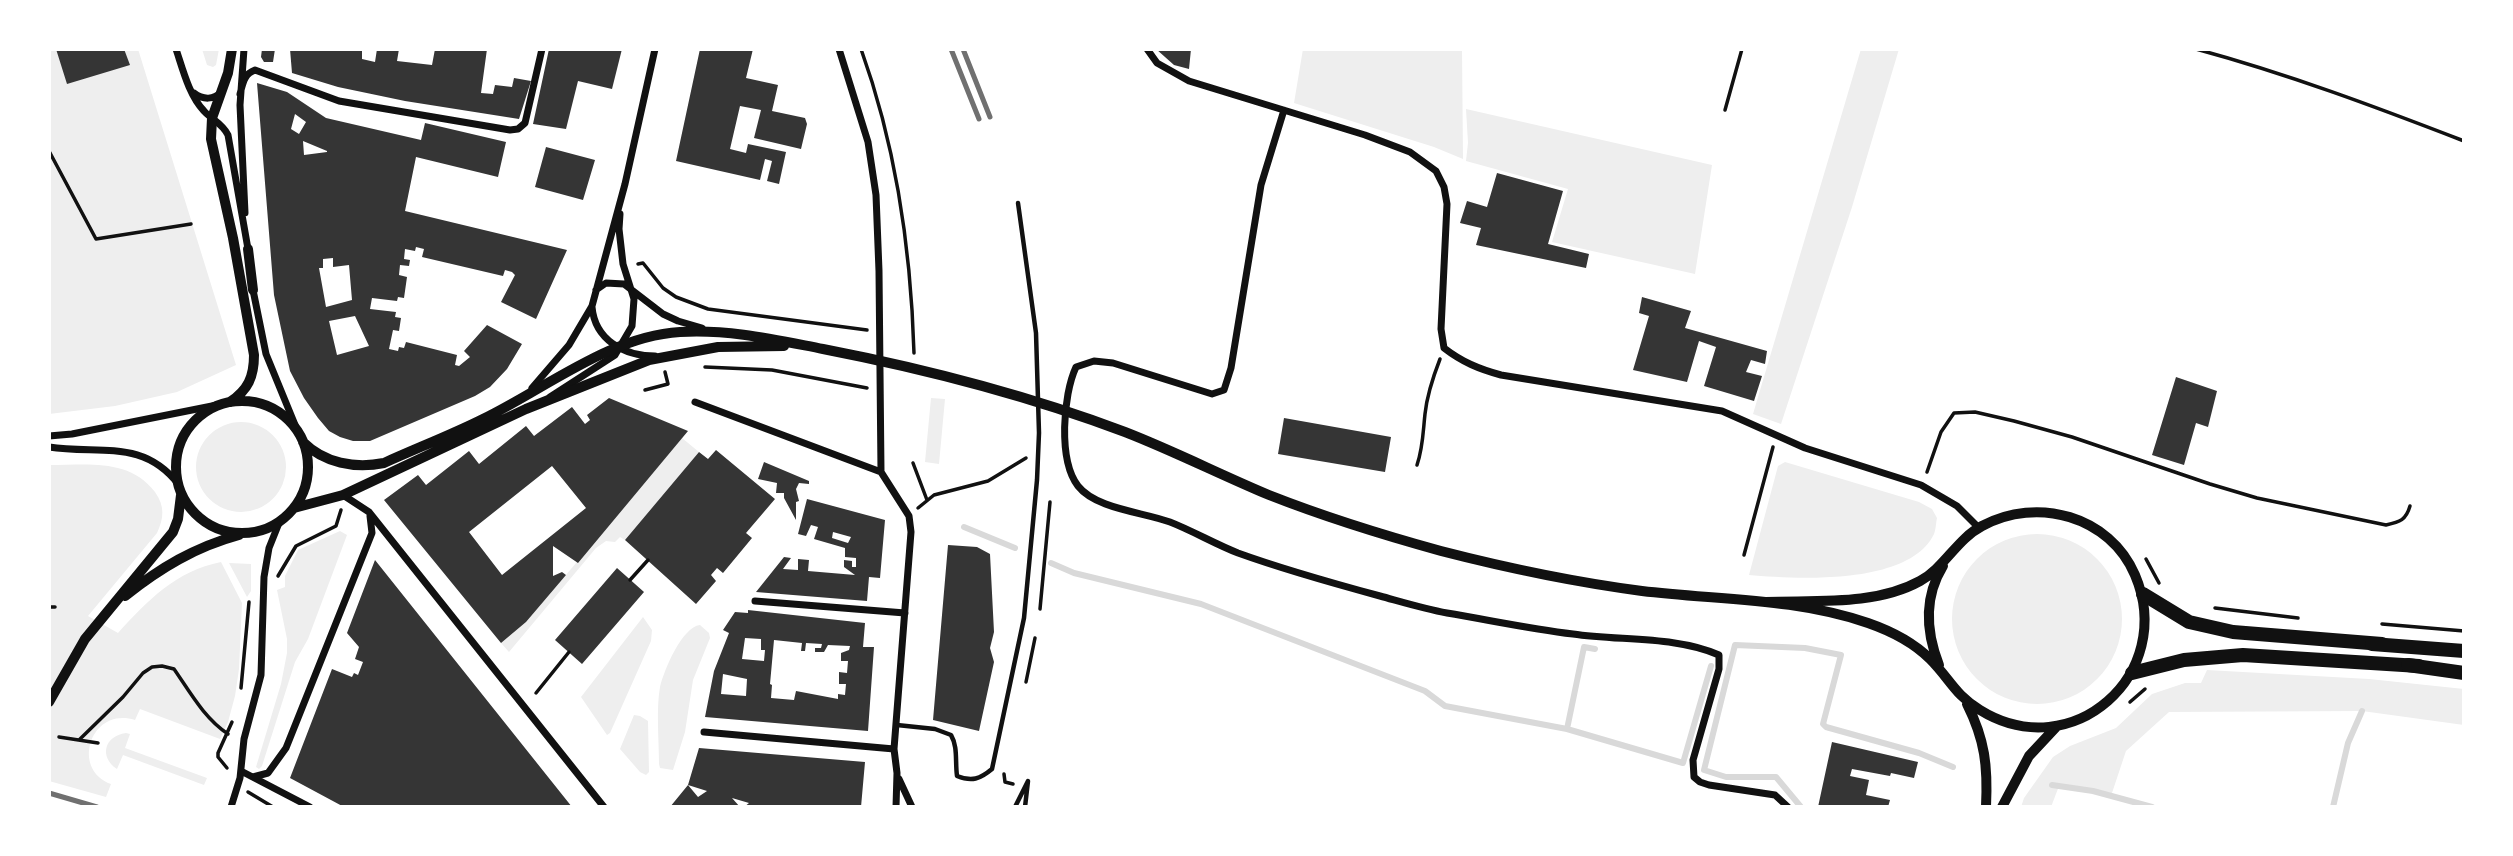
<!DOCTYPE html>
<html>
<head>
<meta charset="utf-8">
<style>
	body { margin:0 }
	#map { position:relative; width:2513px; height:856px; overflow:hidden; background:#fff; font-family:"Varela Round",sans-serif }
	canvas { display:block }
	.frame { position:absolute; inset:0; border:51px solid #fff; pointer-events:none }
</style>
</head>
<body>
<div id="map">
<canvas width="2513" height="856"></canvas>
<div class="frame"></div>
</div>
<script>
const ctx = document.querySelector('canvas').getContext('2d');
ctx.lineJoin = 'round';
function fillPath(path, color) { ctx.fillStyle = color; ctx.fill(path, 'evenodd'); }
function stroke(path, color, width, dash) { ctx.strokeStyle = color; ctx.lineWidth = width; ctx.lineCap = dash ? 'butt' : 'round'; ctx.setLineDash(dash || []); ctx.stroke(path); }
const green = new Path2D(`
	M49,49H138L236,365L177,392L115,406L49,414Z
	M202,49H219L216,65L213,67L207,65Z
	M1303,49H1462L1463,159L1434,147L1294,103Z
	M1861,49H1899L1852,207L1781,424L1753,414Z
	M1466,109L1712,165L1695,274L1552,242L1568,189L1466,161L1468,143Z
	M931,398L945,399L939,464L925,462Z
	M196 467a45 45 0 1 1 90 0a45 45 0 1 1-90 0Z
	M682,438L699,452L625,540L620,537L615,542L606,541L596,548L509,652L501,643L526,622Z
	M1785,462L1919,502L1932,509L1937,518C1936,522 1936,529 1934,534C1909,586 1796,579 1749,575L1778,466Z
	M49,465C88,465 129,458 155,492C165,506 164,518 157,533L88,616L118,633C148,600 176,571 221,562L242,603L239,669L235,696L228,722L220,739L140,709L135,720C91,706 70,769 111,784L106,797L49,781Z
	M340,531L347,535L308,639L295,662L262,766L259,769L256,767L281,684L287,653V639L277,590L285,587V576L298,550Z
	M1952 619a85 85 0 1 1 170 0a85 85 0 1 1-170 0Z
	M229,563L251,564V591L247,597Z
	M643,617L652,630L651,641L610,733L607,735L581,697Z
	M700,625L709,633L710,638L693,680L685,732L673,770L660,768L659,764C659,740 656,709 660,687C664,670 682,627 700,625Z
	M2207,670L2369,679L2464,689V725L2362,711L2169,712L2126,751L2111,796L2059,786L2051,807H2021L2024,798L2053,757L2070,746L2116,728L2152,694L2185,683H2201Z
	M634,715L640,716L648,721L649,772L646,775L640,772L620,749Z
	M126,733L130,734L125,748L207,778L204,785L123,755L117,769C99,757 104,736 126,733Z`);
const stream = new Path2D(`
	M964,527L1015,548
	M1051,563L1074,573L1201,604L1425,691L1445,706L1567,729L1683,763L1711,666
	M1567,729L1584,647L1595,649
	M2052,785L2093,791L2152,807
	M1801,807L1776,777H1726L1704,770L1735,645L1805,648L1841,655L1823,724L1826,727L1919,753L1953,767
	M2333,807L2348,743L2362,711`);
const building = new Path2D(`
	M56,49H124L130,65L67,84Z
	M262,49H275L273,62H264L261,57Z
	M290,49H362V59L375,62L377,49H399L397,61L432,65L435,49H487L481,93L493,94L495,85L512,87L514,78L531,81L519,119L405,101L338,87L292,73Z
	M549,49H622L612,89L578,81L566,129L533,124Z
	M700,49H753L746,78L778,85L772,111L805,118L807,124L801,149L754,138L761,110L740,106L730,149L746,153L748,144L786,152L779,184L767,181L772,161L765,159L760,180L676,161Z
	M1156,49H1191L1189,69L1174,65Z
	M257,83L287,92L326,118L421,140L425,123L506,142L498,177L416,157L405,211L567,250L536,319L501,302L515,275L512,272L505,270L503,276L422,257L424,249L416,247L415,251L405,249L404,259L410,260L409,266L400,265L399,275L407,277L404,298L398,297L397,301L372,298L370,309L396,312L395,317L401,318L399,331L393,330L389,349L398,351L399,347L404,348L406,342L457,355L455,365L459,366L470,357L464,351L487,325L522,344L507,369L490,387L475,396L370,441H353L340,437L329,431L318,418L304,398L290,371L274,295ZM295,114L306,122L299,134L291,129ZM303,141L327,151V152L304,155ZM333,258V267L349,265L352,300L326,307L319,268H323V259ZM355,316L369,346L337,355L329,321Z
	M546,147L595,160L583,200L535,187Z
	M1497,173L1563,191L1548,244L1589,254L1586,268L1476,245L1481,228L1460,223L1467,201L1487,207Z
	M1642,297L1691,311L1685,328L1767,351L1765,364L1751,360L1746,372L1762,376L1754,401L1704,386L1716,347L1699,341L1687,382L1633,370L1649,316L1639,313Z
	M2176,377L2217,391L2208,427L2196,423L2184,465L2152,455Z
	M609,398L688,431L578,563L553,546V576L562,572L566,575L526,622L501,643L384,500L418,475L426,485L469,451L479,464L526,426L534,436L572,407L585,424L590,420L587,415ZM552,466L586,508L502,575L469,532Z
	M1284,418L1391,437L1385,472L1278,454Z
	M716,450L775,499L746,533L752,538L723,573L717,568L711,575L716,581L696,604L625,540L699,452L708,459Z
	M764,462L809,481V484L799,483L796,489L799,501L796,502V520L784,498V493H776L777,483L758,479Z
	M807,499L885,520L880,578L869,577L867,601L756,592L784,557L791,558L783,569L798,570V559L809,560L808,571L855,575L844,567V560L852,561V567H856V558L845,557V548L814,539L818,527L811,525L806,536L798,534ZM833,532L851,537L848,543L832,538Z
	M948,545L977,547L990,554L994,632L990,648L994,662L979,731L933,720Z
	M375,560L509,728L572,807H344L290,778L332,669L352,677L354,673L358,675L363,662L355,659L359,647L347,633Z
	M617,568L644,592L582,664L555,640Z
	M748,610L865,623L863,647H874L868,731L705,717L714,671L729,633L723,630L735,612L748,613ZM745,638L761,639V650H765L764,661L742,659ZM774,640L802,643L801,651H805L806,643L822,644L821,648H815V652H824L828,645L850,646L849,650L841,653V661H848L847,673L839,672V684H846L845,695L838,694V699L796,691L794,700L771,698L772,685L770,684ZM723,674L747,679L746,696L721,694Z
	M1832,742L1918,762L1914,778L1891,773L1890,776L1852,769L1850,776L1869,780L1866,795L1890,800L1888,807H1818Z
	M699,748L865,762L861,807H744L749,803L732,798L740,807H670L688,785ZM688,785L707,791L698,797Z`);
const path = new Path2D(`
	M861,49C896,146 911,250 914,353
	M2196,49C2288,74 2376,107 2464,141
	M1725,110L1742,49
	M49,151L96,239L191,224
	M638,264L643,263L663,288L676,297L708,309L867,330
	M705,367L772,370L867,388
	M645,390L668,384L665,372
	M913,463L927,500
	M1417,465C1423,448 1423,432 1425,414C1427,395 1433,377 1440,359
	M1927,472L1941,432L1954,413L1975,412L2014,421L2072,437L2210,484L2257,498L2386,525C2400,522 2406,520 2410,506
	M918,508L934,495L988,481L1026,458
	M1744,555L1773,447
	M2146,559L2159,583
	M278,576L296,546L336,526L341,510
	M630,580L648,560
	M49,607H55
	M2215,608L2298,618
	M1040,609L1050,502
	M2382,624L2464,631
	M1026,682L1035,638
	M241,688L249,602
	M536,693L569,652
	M2130,702L2145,689
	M59,737L98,743
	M79,740L123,697L143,673L152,667L162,666L174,669C190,692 204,718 228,734
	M227,768L218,757V753L232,722
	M1004,774L1005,782L1013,784
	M248,792L273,807`);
const service = new Path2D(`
	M897,725L935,729L951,735C958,747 955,761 957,776C972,782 980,779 992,769L1024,618L1037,480L1039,433L1036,333L1018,203
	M1015,807L1028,781L1025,807`);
const minor = new Path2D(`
	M176,49C183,70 189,95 204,111C212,120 222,123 228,135L248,249
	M244,49L240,105L245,213
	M839,49L868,142L876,195L879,271L881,472L909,516L911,532L894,749L897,773L896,807
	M1147,49L1157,63L1189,81L1365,135L1410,152L1436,171L1444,187L1447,204L1441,329L1444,348C1462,362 1479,369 1501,375L1722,411L1805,448L1921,485L1957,506L1978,527
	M194,93C203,100 214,100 221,92
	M240,94C243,83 244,74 255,70L339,101L510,130L518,129L525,123L542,49
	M1284,110L1261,185L1231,368L1224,390L1212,394L1113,363L1094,361L1076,367C1063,395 1058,460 1078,486C1096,509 1143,512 1170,522C1193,531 1215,544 1238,553C1285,570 1332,583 1380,596C1402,602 1425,609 1447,613C1489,620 1531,629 1573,634C1620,641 1677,636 1719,655V669L1693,760L1694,777L1700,782L1709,785L1775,795L1788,807
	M253,290L266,354L300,437
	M596,290L606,283L624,284L663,314L678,321L702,328
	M592,307C595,340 624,356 655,356
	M532,388L569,345L592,306L625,184L655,49
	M550,397L615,355L632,326L634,299L623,264L619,229L620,214
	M695,402L881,472
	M49,436L72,434L222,404
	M49,447C99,455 143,438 179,485
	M343,495L369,512L604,807
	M755,601L905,613
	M704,732L894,749
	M241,771L310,807
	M253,777L268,773L286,748L372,533L370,516
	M899,779L912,807
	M231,807L240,778L244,739L261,675L264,577L269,548L279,523`);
const tertiary = new Path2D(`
	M248,249L253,290
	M176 467a66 66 0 1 1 132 0a66 66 0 1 1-132 0Z
	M230,402C248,390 254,377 254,355L233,238L211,139L212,118L228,73L232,49
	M303,442C324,463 355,469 384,463C417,448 451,435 483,419C545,389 610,336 680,332C730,329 776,340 823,349C926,369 1027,395 1125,432C1174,451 1221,475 1269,495C1325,517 1383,535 1441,551C1507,568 1574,582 1642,591C1717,600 1796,598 1868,623C1891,631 1913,642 1930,659C1950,679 1955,695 1980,710C2072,767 2177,674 2135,575C2110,516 2037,496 1982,526C1957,539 1944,568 1920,581C1875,606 1815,600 1766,602
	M294,508L343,495L526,409L649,360L718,347L784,346
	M125,596C160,568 195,547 239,535
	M1939,665C1926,632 1924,597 1943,566
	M49,702L85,639L173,532L178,519L181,495
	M1967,704C1985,740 1988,766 1986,807
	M2002,807L2029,756L2057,726`);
const primary = new Path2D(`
	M2143,594L2189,622L2233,632L2382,644
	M2132,673L2184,660L2243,655L2419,666`);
const trunk = new Path2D(`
	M2372,644L2464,651
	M2408,665L2464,673`);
const rail = new Path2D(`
	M951,49L979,119
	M963,49L990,117
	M49,793L97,807`);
fillPath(green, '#eee');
stroke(stream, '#d9d9d9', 6);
fillPath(building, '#353535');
stroke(path, '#111', 3.5);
stroke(service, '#111', 4.5);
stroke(minor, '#111', 7);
stroke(tertiary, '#111', 10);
stroke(primary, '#111', 14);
stroke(trunk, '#111', 14);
stroke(rail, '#707070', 5);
</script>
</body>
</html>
